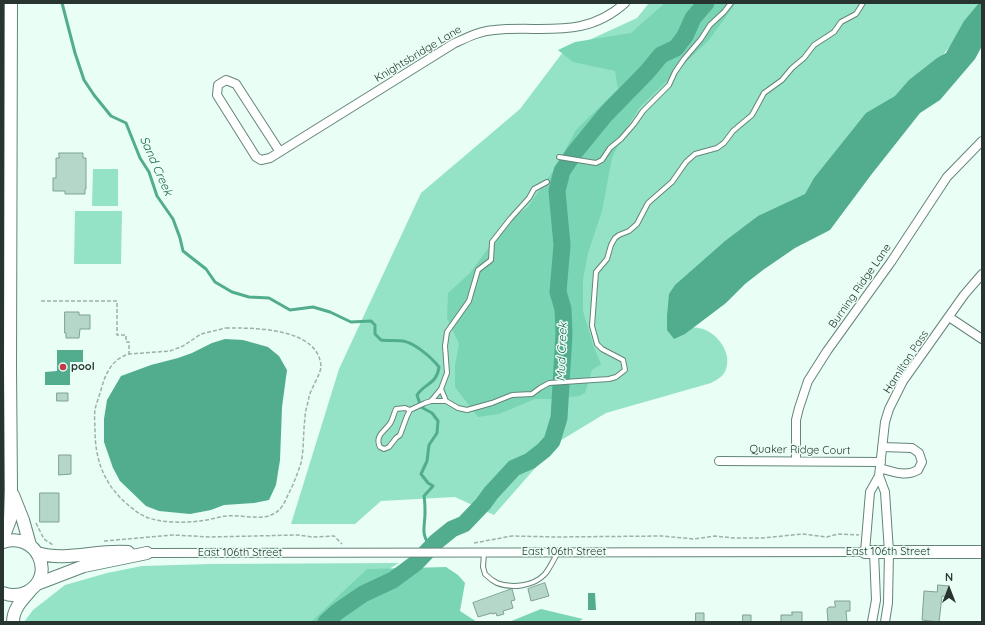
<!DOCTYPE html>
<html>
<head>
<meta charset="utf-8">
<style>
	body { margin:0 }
	#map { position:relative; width:985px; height:625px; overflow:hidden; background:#e9fef5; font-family:Quicksand,sans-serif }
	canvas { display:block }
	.frame { position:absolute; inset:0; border:4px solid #27342f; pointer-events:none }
	.north { position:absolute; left:929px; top:569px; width:40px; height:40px; -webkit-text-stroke:3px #e9fef5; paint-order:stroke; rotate:0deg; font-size:11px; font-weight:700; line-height:16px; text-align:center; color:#27342f }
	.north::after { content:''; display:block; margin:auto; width:14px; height:18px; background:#27342f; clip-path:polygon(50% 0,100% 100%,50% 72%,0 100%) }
</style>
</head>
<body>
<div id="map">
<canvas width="985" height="625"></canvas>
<div class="frame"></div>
<div class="north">N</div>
</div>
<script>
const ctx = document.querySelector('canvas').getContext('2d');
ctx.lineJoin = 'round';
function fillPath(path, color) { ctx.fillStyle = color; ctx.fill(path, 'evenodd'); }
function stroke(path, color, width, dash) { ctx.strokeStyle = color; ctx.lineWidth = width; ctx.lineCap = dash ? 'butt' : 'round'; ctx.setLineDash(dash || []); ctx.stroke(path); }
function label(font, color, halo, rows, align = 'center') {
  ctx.font = font + ' Quicksand,sans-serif'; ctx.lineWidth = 3; ctx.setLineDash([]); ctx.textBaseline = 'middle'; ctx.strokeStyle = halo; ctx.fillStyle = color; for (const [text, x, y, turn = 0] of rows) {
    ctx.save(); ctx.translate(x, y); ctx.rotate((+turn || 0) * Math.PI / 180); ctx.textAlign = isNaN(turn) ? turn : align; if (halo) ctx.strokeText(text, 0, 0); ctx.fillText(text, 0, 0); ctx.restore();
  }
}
const green = new Path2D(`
	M649,3H982V8L802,224L681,326C688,327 696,327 703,329C718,334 732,353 726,369C724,376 717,380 711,383L606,413L558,442L494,515L455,497L381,501L355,524H291L339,369L421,193L520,109L563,52L637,18Z
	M93,169H118V206H92Z
	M75,211H122L121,264H74Z
	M399,563L357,588L312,622H24L33,610L65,585L107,573L142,566L210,564Z`);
const forest = new Path2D(`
	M665,3H736L709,40L640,107L626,129L612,158L602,211L588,253L583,280V311L593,345L601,364L592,370L585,393L579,396L552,399H535L499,414L478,417L455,387V365L459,344L447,318L448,293L470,273L510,219L527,208L556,167L576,130L618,89L615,71L573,62L558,50L575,42L631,33Z
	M446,567L458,575L465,583L460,611L477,622H311L367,569Z
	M541,609L583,619L578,622H509Z`);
const water = new Path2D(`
	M979,3H982V46L975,59L940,100L920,113L871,175L830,230L795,248L763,270L745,284L726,303L685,334L674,339L667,330V316L669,294L675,285L725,241L758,216L805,194L814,178L866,113L895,96L909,80L937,58L946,53L964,21Z
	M225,339L243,340L268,347L279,356L287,370L282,407L280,460L276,485L269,500L254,503L224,505L211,510L190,514L159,511L146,506L120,481L113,468L104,442V419L107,400L121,376L151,365L178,358L192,353L212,343Z
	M57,350H83V362H70V385H45V372L57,371Z
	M588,593H595L596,610H588Z`);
const stream = new Path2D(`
	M62,3L75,53L84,80L94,95L111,116L126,123L140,158L149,172L157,196L173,219L180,238L183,251L206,269L215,282L232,292L249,297L269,298L290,310L313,307L330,312L351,322L371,321L375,325V334L381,340C388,341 396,340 403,341C415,343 432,358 439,367C437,384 425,383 417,395L421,407L432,413L438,421L437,433L429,445L427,461L421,474L428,483L433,486L424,496C425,502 425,508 425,513C425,527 420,534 431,547`);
const river = new Path2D(`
	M326,622L337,612L363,594L393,580L416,563L436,542L452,529L464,524L483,504L491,493L514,468L530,461L544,450L552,441L559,418L564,334L563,309L558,292L562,245L557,191L562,171L575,152L606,114L647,72L661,55L676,48L685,36L693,18L706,3`);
const building = new Path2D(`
	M59,153H83V158H86V189H85V194H65V191H53V178H56V158H59Z
	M65,312H79V315H90V329H80L79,338H66V333H65Z
	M57,393H68V401H57Z
	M59,455H71V474L59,475Z
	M40,493H59V522H40Z
	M545,583L549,596L531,601L528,589Z
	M938,585L949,586L948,597L942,596L939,622L922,620L924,591L937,592Z
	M512,589L515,600L511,601L513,608L503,611L504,614L497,616L496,613L492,614V613L478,617L473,603Z
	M835,601H850V611H846L847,622H828L827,609L829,607H835Z
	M792,612H802V622H781V615H792Z
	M696,613H704V622H696Z
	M743,615H751V622H743Z`);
const path = new Path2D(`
	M41,301H117V335H126V342H129V354
	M226,328C253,328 318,327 321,366C321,374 311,388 309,397C308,404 305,411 305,418C303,433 304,449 301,463C298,472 295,480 291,489C288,494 286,500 283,505C270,525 247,514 227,516C218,517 209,520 200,521C186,523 160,523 146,517C139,514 133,509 127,504C103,483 95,459 95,429C95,423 94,416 95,410C96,404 99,397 101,390C105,374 112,359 129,354L170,351L183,346L201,334Z
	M36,523L44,539L53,545
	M104,541L173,535L210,537L298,535L312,537L334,536L342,544
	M474,543L512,536L556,537L662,536L694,539L715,536L733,538H763L802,534L827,537L838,534L859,535`);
const lane = new Path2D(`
	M559,157L596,163L602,160L610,148L621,139L634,124L643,111L669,85L675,72L684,59L701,39L710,25L724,12L731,3
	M431,401L441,389
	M446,401L441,389L447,373L445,346L447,332L469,301L478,270L491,260L492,242L510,219L529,198L534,189L547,182
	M410,410L405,408L396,409C394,413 393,418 391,422C386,431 374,435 380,447L384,449L389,447L396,438L400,435L407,416L410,410L425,403L431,401H446L458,408L467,410L492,403L512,395L532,394L540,388L549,383L609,379L616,377L625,370L623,360L602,349L597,344L592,326L596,272L607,259L611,245L615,238L619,235L629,231L637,224L648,203L672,182L686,162L695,154L717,148L724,143L733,131L752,115L764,93L782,80L792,68L804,58L814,45L834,32L841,22L856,14L863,3
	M484,553L483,567L485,574C488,577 493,581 497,583C512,589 534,586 545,574C550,568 554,559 558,552`);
const street = new Path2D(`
	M280,152L236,84L226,80L218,85L217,95L256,157L261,160L270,158L453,44C466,38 479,31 494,30C542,25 584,40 625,3
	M949,317L982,339
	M796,460V420L799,408L808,381L827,351L891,262L947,177L982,141
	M719,461L881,462
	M880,468C893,472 906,477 918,470L922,462L919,453L912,448L882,447
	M879,476L885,492L889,552L888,603L885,622
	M147,553L865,552L870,492L879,476L885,422L889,409L903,381L964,295L982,274
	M872,622L876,600L874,552`);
const secondary = new Path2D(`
	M13,495L23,520L30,545
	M3,538L10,520L11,490L10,366L11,3
	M3,542C37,531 57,576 27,592C19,596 11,596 3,593
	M865,552H982
	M37,553C67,562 97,549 128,552
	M37,584L84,566L147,553
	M13,622C13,609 22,600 30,591`);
const markers = [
	[63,367,4,"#c73748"]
];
const streetNames = [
	["Knightsbridge Lane",418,54,-31],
	["Burning Ridge Lane",860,286,-55],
	["Hamilton Pass",906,362,-57],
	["Quaker Ridge Court",800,450,1],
	["East 106th Street",564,552],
	["East 106th Street",888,552],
	["East 106th Street",240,553]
];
const poiNames = [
	["pool",71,367]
];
const waterNames = [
	["Sand Creek",156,166,66],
	["Mud Creek",562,352,-88]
];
fillPath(green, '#95e3c6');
fillPath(forest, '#7ad5b5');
fillPath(water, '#52ad8f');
stroke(stream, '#52ad8f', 3);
stroke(river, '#52ad8f', 17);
fillPath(building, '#b4d7c9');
stroke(building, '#7fa193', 1);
stroke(lane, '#648578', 6);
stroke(street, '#648578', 10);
stroke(secondary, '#648578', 14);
stroke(path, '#9eb0a8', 1.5, [4, 2]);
stroke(lane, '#fff', 4);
stroke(street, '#fff', 8);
stroke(secondary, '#fff', 12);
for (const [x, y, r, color] of markers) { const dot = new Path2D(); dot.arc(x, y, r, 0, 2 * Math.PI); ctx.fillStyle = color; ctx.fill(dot); stroke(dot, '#e9fef5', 1.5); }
label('11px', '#27342f', '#e9fef5', streetNames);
label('bold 11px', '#27342f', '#e9fef5', poiNames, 'left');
label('italic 12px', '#1f654f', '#e9fef5', waterNames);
</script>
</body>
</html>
